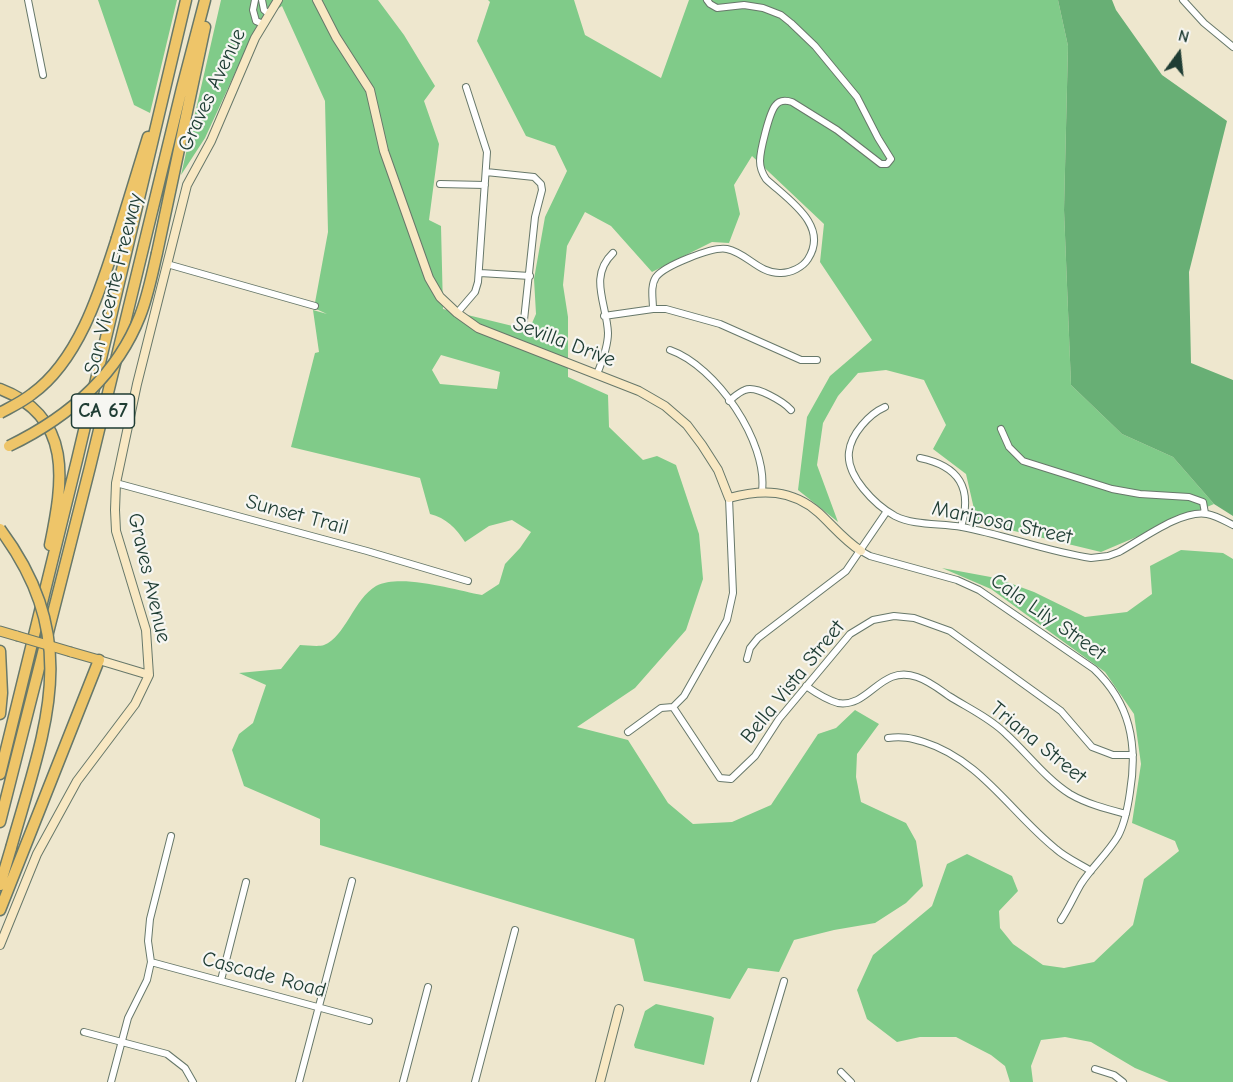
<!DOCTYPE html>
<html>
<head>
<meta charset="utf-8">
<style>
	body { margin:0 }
	#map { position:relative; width:1233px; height:1082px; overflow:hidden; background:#eee7ce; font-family:"Comic Neue",sans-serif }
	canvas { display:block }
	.north { position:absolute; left:1149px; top:24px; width:60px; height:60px; -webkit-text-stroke:4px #f6f6f2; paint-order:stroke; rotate:15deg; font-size:16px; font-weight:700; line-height:24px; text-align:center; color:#1f3d34 }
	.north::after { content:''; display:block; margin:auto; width:21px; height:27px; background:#1f3d34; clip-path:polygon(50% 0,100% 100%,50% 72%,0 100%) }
</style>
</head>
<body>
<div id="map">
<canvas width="1233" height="1082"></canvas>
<div class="north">N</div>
</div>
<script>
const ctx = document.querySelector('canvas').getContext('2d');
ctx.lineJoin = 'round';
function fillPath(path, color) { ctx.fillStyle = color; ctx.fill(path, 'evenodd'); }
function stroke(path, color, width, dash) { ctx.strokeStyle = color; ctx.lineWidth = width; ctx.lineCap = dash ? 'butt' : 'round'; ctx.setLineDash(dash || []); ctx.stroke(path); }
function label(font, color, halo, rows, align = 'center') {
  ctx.font = font + ' "Comic Neue",sans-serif'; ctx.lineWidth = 4.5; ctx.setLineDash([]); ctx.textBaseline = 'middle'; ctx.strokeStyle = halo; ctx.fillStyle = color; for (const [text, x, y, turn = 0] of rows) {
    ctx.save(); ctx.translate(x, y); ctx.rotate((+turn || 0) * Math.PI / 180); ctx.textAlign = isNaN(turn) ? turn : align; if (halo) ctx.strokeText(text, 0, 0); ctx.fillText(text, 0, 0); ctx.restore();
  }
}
const green = new Path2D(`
	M98,0H177L150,113L134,105Z
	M221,0H378L404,35L435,86L424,101L439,144L429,220L441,226L443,309L529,330L536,314L534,279L545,217L567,171L555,146L526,136L477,41L490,2L488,0H574L585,35L661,78L689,0H1058L1068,46L1064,210L1071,385L1122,434L1173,457L1214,504L1101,552L977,522L966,474L933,449L946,425L924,380L886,370L858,373L838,396L823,423L817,465L838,522L798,490L807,417L830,376L872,340L820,262L824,224L752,156L734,185L740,214L729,243L712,242L652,272L611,226L585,212L567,246L563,285L568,317V377L608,395L609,427L643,460L657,456L676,465L699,534L703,579L686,630L635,688L577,727L628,740L668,803L693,824L732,822L771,805L818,734L836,728L855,710L879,724L857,754L856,777L861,802L906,823L916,841L923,886L906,903L875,923L834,930L794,940L779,972L748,968L730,999L644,981L634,939L320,845V819L244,786L232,750L239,734L253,723L266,685L239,673L281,669L300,645C307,645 318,647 324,645C345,637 354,599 376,586C401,573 455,590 482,595L499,584L505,564L520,548L531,532L512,520L489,526L465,542C456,528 446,518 430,514L420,478L291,447L315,353L319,352L313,310L327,314L314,308L328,232L325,101L282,6L259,21L205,138L181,175ZM441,355L500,372L497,389L440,384L432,370Z
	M1181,550L1223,553L1233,559V1082H1169L1135,1068L1091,1042L1065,1037L1041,1040L1031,1066L1033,1082H1010L1005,1066L991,1055L956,1037H920L897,1042L867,1019L857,990L873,955L932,906L947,864L967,854L1012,876L1018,891L999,911L1000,928L1013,944L1043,965L1064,968L1094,962L1133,925L1144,879L1179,851L1175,841L1132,823L1141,764L1134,714L1105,672L991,589L942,568L996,578L1034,592L1085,617L1127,612L1152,594L1150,566Z
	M656,1004L711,1016L714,1018L704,1065L635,1048L634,1045L645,1011Z`);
const forest = new Path2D(`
	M1058,0H1112L1116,10L1162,75L1227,121L1189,272L1191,363L1233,380V516L1214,504L1173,457L1122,434L1071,385L1064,210L1068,46Z`);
const street = new Path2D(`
	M28,0L43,75
	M255,0L253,10L256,21L263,24
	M262,0L264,10L269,14
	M1183,0L1204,23L1233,47
	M486,172L534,177L541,184L542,190L535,217L524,320
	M440,184L485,185
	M167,264L315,306
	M480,273L530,276
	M653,309C653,299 650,286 656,277C664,266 713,246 727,249C747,253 759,274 781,273C791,273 803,267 808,259C830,225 787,199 766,179C762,173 760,168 760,161C760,151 769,114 775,106C779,100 786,100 792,102L837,130L881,164H887L891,159L878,138L857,97L815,46L791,23L781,15L763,8L744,5L717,8L710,4L707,0
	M457,313L475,292L478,282L487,152L466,87
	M604,316L653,309H666L720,324L801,360H817
	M670,350C716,366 768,442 762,491
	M597,374C602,362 608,346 608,333C607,304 588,277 613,253
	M729,401C734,397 739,392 745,390C756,385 784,402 791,410
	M885,407C869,414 851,434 849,452C846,476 875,505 895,516C915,526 940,523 962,527C1005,535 1048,552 1091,558L1108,556L1119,552C1141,540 1182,509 1207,514C1217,516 1225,521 1233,525
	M1001,429L1009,447L1023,461L1112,489L1140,494L1189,497L1203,502L1205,513
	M920,458C959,466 973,488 961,527
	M116,483L367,551L468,581
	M861,551L870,556L957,580L979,590L1094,669C1130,703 1138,744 1130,792C1128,806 1125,823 1118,836C1108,853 1092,867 1081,884C1074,896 1069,908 1061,920
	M747,659L750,648L758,638L846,571L887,511
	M806,686C816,693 827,700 838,703C870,708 880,664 917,677C929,681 939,689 949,696C968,708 990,718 1006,734C1027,753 1046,779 1070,794C1087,804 1107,809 1126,814
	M673,707L720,778L731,779L755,756L779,719L850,634L873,620L894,616L914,618L950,631L1061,711L1092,747L1113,755H1133
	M673,707L684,696L727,620L733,593L729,498
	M628,732L661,708L673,707
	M888,738C902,736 911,738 924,742C981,760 1011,813 1056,849C1066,858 1080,864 1091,871
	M151,962L369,1021
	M221,980L246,882
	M84,1032L167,1054L185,1068L193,1082
	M1095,1069L1114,1075L1123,1082
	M841,1072L851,1082
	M111,1082L128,1018L147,980L151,962L148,941L150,919L171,836
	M299,1082L352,881
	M403,1082L428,987
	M475,1082L515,930
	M754,1082L784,981`);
const secondary = new Path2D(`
	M317,0L336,37L370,90L384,151L429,278L440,297L457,313L478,328L639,391L665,406L687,425L702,445L718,470L729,498C762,489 792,489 819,513C833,526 845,541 861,551
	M99,660L149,675
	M0,945L37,854L77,781L135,704L149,675L146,630L116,531L115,510L116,483L137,384L187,185L211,141L255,38L278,0
	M600,1082L619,1009`);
const primary = new Path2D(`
	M0,631L17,636
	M71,652L99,660`);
const highway = new Path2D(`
	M117,238L148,137
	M157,253L205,27
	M0,389C74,417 63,482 50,545
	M0,651L2,693L0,714
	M0,774L77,460L186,0
	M0,822L90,467L182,88L205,0
	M0,885L11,848
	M0,910L99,660`);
const primaryBridge = new Path2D(`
	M17,636L71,652`);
const highwayBridge = new Path2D(`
	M0,413C11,407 22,402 32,394C79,360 100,291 117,238
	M9,446C67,418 116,377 140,316C148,296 152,274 157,253
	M0,529C84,642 45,727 11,848`);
const shields = [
	[103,411,63]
];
const shieldNames = [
	["CA 67",103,411]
];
const streetNames = [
	["Graves Avenue",212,90,-65],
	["San Vicente Freeway",114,284,-76],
	["Sevilla Drive",564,342,21],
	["Sunset Trail",297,515,15],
	["Mariposa Street",1002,523,12],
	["Graves Avenue",149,578,77],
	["Cala Lily Street",1048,617,35],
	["Bella Vista Street",793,682,-51],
	["Triana Street",1038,743,39],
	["Cascade Road",264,975,15]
];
fillPath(green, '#80cb89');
fillPath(forest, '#68af75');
stroke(street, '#67786a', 8);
stroke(secondary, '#67786a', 10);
stroke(primary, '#67786a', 11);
stroke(highway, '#67786a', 13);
stroke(street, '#fff', 6);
stroke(secondary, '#f8e8c3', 8);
stroke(primary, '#eec569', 9);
stroke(highway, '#eec569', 10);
stroke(primaryBridge, '#67786a', 11, []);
stroke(highwayBridge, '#67786a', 13, []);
stroke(primaryBridge, '#eec569', 9);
stroke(highwayBridge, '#eec569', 10);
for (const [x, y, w] of shields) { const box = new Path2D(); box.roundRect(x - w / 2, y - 17, w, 34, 4.5); ctx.fillStyle = '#f6f6f2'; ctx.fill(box); stroke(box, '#1f3d34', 1.5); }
label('bold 20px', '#1f3d34', null, shieldNames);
label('21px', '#1f3d34', '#f6f6f2', streetNames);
</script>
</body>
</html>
